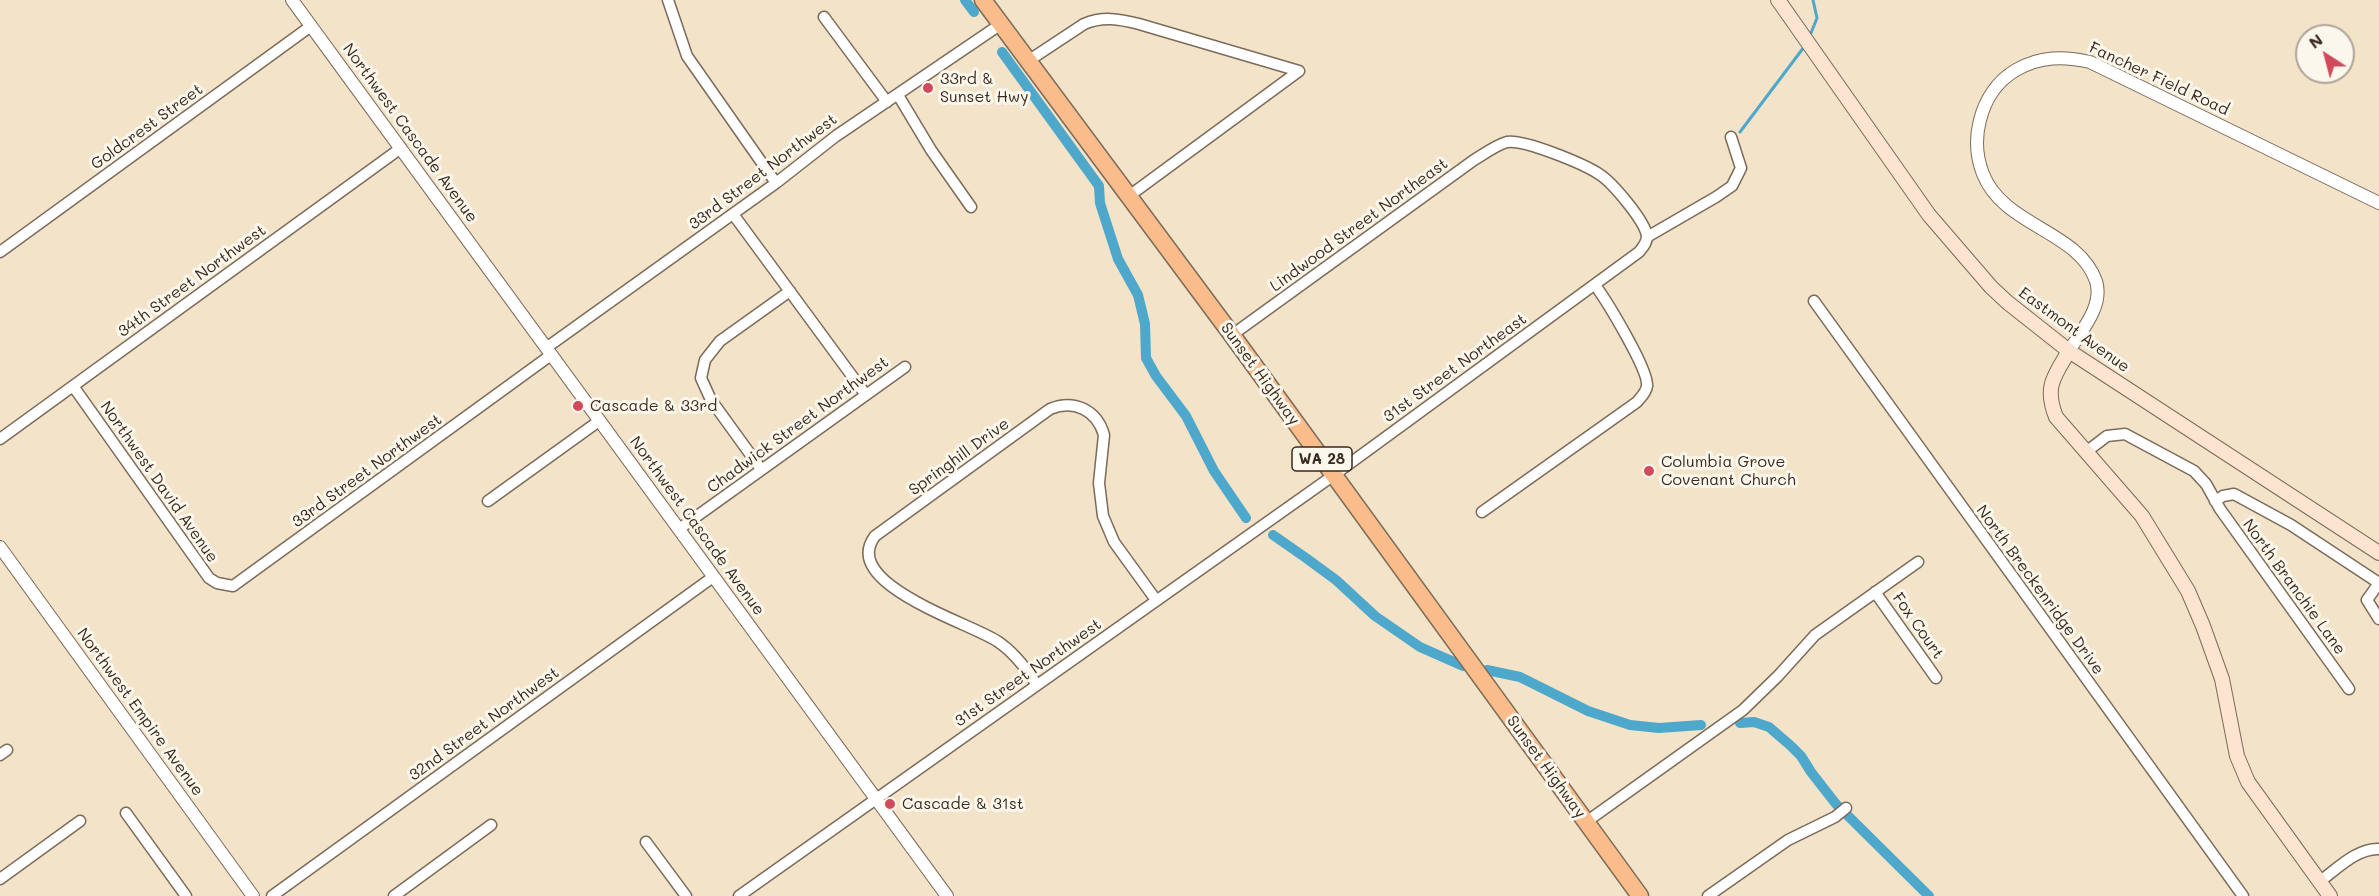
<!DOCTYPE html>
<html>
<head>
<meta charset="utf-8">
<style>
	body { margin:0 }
	#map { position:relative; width:2379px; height:896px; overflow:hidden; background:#f3e3c8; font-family:Mali,sans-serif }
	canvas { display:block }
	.north { position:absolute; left:2295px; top:24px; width:60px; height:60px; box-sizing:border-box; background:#fbf7ec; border:2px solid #aea59a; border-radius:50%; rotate:324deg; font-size:16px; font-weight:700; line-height:24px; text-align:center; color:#3b2a1e }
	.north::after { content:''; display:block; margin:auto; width:21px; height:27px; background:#d1495b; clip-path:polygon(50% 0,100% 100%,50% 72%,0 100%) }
</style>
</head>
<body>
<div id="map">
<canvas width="2379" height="896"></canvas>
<div class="north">N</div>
</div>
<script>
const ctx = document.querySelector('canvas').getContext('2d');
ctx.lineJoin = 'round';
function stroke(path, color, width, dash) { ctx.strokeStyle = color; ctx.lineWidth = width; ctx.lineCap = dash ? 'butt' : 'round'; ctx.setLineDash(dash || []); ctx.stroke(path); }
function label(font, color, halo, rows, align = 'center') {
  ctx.font = font + ' Mali,sans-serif'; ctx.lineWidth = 6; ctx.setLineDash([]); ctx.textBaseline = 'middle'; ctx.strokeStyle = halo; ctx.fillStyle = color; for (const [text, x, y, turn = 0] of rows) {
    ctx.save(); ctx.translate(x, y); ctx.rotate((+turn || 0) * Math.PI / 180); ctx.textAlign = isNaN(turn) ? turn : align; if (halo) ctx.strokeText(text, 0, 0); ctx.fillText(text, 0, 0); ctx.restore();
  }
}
const stream = new Path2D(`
	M1809,38L1817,18L1813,0
	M1740,132L1804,47`);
const canal = new Path2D(`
	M965,0L974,12
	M1002,52L1099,186L1100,203L1118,259L1138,295L1145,324L1146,358L1156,376L1186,416L1214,471L1246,518
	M1273,535L1306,558L1336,580L1375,616L1420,647L1463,666
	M1487,670L1520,677L1588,711L1630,725L1659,728L1701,725
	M1740,723L1754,722L1769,727L1791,746L1801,756L1811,772L1836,804L1929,896`);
const minor = new Path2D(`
	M668,0L687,56L776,183
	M824,17L887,102
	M1028,61L1084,24C1103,16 1119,19 1139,24L1299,71
	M898,95L931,150L971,207
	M1129,196L1299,71
	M733,214L866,395
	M1647,237L1716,197L1732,186L1741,168L1731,137
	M0,252L311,26
	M1814,301L2243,896
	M546,348L776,183L836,136L1001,24
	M73,386L209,578L217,583L233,586L551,355
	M0,439L401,148
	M2086,452L2107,436L2125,434L2194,471L2206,484L2220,509L2349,689
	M761,469L711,400L701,378L705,360L720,341L790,291
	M488,501L599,421
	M2215,501L2223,496L2234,494L2291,525L2379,583
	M1482,512L1637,402C1641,397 1646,393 1647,386C1649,370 1606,300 1595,285
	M679,529L905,367
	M2379,583L2367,600L2379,619
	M1875,592L1936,678
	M1037,685C1026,668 1014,652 997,641C970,623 839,584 875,536L1050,409C1074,399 1097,410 1104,435L1099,483L1103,516L1114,542L1156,600
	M0,755L7,750
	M126,813L186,896
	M1586,822L1743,710L1778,676L1815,635L1918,562
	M646,842L686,896
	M0,879L80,821
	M2319,882C2337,869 2357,848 2379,849
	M272,896L713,577
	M394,896L491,825
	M739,896L1334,475L1639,252C1643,247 1647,243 1647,236C1645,221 1612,182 1599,174C1584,164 1524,139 1507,142C1496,145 1484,154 1474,160L1232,335
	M1708,896L1788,840L1835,817L1846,808`);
const tertiary = new Path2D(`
	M292,0L947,896
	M2069,351C2081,331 2104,306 2096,281C2078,230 2004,227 1983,174C1976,156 1975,139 1980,120C1985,100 1997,81 2016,70C2040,56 2064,56 2090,62L2379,203
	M0,547L253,896`);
const secondary = new Path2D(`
	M1778,0L1929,215L1991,287L2007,302L2069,351L2379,553
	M2069,351C2054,376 2044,387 2056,417L2142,516L2188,591L2203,626L2222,679L2237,756L2248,782L2330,896`);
const trunk = new Path2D(`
	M983,0L1232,335L1640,896`);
const markers = [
	[928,88,6,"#d1495b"],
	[578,406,6,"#d1495b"],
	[1649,471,6,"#d1495b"],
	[890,804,6,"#d1495b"]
];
const shields = [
	[1322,459,60]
];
const shieldNames = [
	["WA 28",1322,459]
];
const poiNames = [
	["33rd &",940,79],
	["Sunset Hwy",940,97],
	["Cascade & 33rd",590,406],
	["Columbia Grove",1661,462],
	["Covenant Church",1661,480],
	["Cascade & 31st",902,804]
];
const streetNames = [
	["Fancher Field Road",2159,79,25],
	["Goldcrest Street",147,127,-36],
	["Northwest Cascade Avenue",410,133,54],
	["33rd Street Northwest",763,172,-37],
	["Lindwood Street Northeast",1359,225,-36],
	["34th Street Northwest",192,281,-36],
	["Eastmont Avenue",2074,330,36],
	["31st Street Northeast",1455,368,-36],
	["Sunset Highway",1260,374,54],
	["Chadwick Street Northwest",798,425,-36],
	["Springhill Drive",959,457,-36],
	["33rd Street Northwest",367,471,-36],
	["Northwest David Avenue",159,482,55],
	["Northwest Cascade Avenue",697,526,54],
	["North Branchie Lane",2294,587,54],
	["North Breckenridge Drive",2040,590,54],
	["Fox Court",1918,626,55],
	["31st Street Northwest",1028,673,-35],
	["Northwest Empire Avenue",140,712,54],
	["32nd Street Northwest",484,724,-36],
	["Sunset Highway",1546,767,54]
];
stroke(stream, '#4da8cb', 3);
stroke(canal, '#4da8cb', 10);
stroke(minor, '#7b6b5a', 13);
stroke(tertiary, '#7b6b5a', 14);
stroke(secondary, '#7b6b5a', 16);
stroke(trunk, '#7b6b5a', 19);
stroke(minor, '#fff', 10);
stroke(tertiary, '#fff', 12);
stroke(secondary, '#fde4d0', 14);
stroke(trunk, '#f9bc8a', 16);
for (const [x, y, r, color] of markers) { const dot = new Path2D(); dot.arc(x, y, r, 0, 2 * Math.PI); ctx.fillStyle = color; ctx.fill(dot); stroke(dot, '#fbf7ec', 2); }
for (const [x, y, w] of shields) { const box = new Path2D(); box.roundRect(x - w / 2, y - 12, w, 24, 4.5); ctx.fillStyle = '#fbf7ec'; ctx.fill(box); stroke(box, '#3b2a1e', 1.5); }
label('bold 15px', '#3b2a1e', null, shieldNames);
label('16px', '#3b2a1e', '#fbf7ec', poiNames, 'left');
label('16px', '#3b2a1e', '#fbf7ec', streetNames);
</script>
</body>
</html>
